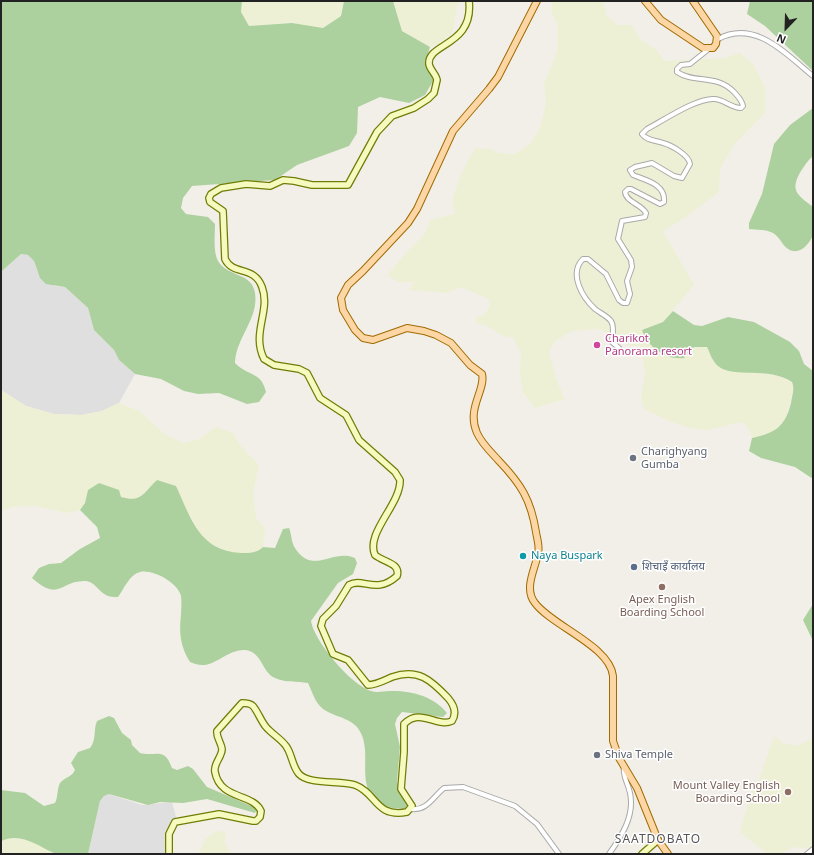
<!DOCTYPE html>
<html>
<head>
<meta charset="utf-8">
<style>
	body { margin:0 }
	#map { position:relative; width:814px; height:855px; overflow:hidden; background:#f2efe9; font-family:"Noto Sans",sans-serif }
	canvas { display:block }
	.frame { position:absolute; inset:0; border:2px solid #222; pointer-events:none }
	.north { position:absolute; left:766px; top:8px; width:40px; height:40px; -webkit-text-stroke:3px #fff; paint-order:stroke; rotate:203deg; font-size:11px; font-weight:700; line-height:16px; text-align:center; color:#222 }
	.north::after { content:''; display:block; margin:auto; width:14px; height:18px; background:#222; clip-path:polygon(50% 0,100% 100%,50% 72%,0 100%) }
</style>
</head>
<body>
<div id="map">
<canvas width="814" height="855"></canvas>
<div class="frame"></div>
<div class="north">N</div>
</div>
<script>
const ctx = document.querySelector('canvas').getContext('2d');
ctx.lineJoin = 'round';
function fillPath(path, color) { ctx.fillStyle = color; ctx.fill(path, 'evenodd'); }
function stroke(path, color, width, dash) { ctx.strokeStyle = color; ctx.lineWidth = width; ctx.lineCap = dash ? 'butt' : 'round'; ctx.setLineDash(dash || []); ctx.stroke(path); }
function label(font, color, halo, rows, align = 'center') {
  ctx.font = font + ' "Noto Sans","Noto Sans Devanagari",sans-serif'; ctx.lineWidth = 3; ctx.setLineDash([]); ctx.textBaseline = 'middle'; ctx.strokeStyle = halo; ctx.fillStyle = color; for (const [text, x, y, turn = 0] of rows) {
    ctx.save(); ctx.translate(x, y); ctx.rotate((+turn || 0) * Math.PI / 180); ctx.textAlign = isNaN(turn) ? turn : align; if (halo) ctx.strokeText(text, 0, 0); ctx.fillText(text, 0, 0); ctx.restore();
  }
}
const residential = new Path2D(`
	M21,254L28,255L34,261L37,270L55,286L65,287L88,308L94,330L114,350L119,360L135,374L119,403L102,411L81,415L54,414L26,406L1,390V272Z
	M109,794L142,805L172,802L176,817L165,832L166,854H88L100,801L104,796Z`);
const farmland = new Path2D(`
	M242,1H344L341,16L323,28L292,23L249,26L241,12Z
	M393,1H459L452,33L439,44L430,47L402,31Z
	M553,1H604L606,15L618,25H632L641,40L656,49L665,61L724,58L740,53L753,64L765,87V113L734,145L720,169L719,192L685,218L663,231L694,285L663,322L642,330L694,347H707L713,360L773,373L792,382L794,388L786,418L783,423L772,432L752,438L749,429L742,422L708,430L690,428L671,422L644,409L641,397L645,374L641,346H629L600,329L572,331L554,342L549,352L557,381L565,399L535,408L523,393L520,373L521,355L514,338L503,336L487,326L476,323V317L484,315L490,306L489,299L461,287L448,293L409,290L414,282H398L387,275L403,256L424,235L430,220L455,214L452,202L460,176L475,148L491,149L498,153L515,154L530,144L540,128L546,104L544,84L557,51L558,28L551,10Z
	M1,390L26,406L54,414L81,415L102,411L119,403L139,411L166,435L183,443L197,440L216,427L233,433L239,444L259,465L253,493L256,518L265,528L263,547L259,552L246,553H234L219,548L208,543L197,530L190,515L147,490L141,497L132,500L88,490L85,503L80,510L67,513L35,506L13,507L1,511Z
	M774,736L783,743L796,746L813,738V845L807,849L793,847L781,854H767L740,832L751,792L757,785Z
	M217,831L226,832L225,842L230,854H198L205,839Z
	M8,838L31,840L55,854H1V841Z`);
const forest = new Path2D(`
	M1,1H242L241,12L249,26L292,23L323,28L341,16L344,1H393L402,31L430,47L426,60L433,81L425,95L409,103L380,97L358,107L357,133L349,146L297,165L275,180L192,186L183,198L181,208L186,214L208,217L215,224C215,234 213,252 218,261C227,277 252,272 255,293C259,319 236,337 235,363C249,377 261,371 266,392L259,402L247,404L219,393L198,394L184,391L161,379L135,374L119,360L114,350L94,330L88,308L65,287L46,284L40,278L34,261L28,255L21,254L1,272Z
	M750,1H813V71L765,26L747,14Z
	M813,108V156C808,160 805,165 801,171C789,191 798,195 813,207C813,215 814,228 813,235C809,245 799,256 788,249C782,245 780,237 773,233C765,229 758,230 749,229V223L762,194L774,144L790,125Z
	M673,311L694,325L702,326L728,317L754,322L790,342L799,351L804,364L813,371V479L795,467L761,458L749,451L752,438C775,433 785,427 791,403C792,395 795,389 792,382C768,366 734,379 718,366C712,361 710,353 707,347H694L684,358C665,360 648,347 642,330L663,322Z
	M157,480L176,486C191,518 199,551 241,553C250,553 257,553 263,547L275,548L283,529L289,528C292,535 291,542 295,548C313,576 333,548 355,558L357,563L353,574L338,583L311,621C314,641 351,685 371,691C377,693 383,691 389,691C410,690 434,696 447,713L443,717L402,712L397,718L395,724L400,747L397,781L400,794L408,803L406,808C391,811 370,802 367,786C362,768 371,742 356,726C346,716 328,716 319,705C314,699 311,689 308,683C297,681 285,683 275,678C261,672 263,652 245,650C229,649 217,665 202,665C198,665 193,663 190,662C180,646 179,633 181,615C181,609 182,602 181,596C178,583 153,569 140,572C129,575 124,589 118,597C114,597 109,597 106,595C98,591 95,582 86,581C60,580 60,603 32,578L39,568L49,564L61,563L80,549L100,538L97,527L80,510L85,503L88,490L99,483L119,490L121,497C142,503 143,493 157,480Z
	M813,604V641L803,620Z
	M109,716L114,718L122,733L131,740L132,745L140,753C157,757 164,746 172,768L177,770L188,766L193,769L207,787L254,807L257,809L255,813L207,799L183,803L160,802L148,805L109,794L104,796L100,801L88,854C81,854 60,855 54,853C36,845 21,832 1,841V790L25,793L44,806L55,803C58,797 57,789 60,783C65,777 72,777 75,770L71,763L78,752L90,748C97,739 93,730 97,721Z`);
const street = new Path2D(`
	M718,39C755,19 786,54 813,76
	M619,348L612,342C612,336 615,327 611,321C607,316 600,313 595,309C583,298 568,274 583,259H588L606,274L619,300L623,303H627L630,294L627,281L632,267L631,260L618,239L622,221L645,217L646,213C641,204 626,202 625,192L628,189H631L660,204L664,202C666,184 645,180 633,175L630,170L635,167L652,163L674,176L682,178L690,164C689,155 671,145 663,143C655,140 647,141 642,134L647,129C664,120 698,97 715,99C725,100 731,108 741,108L743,106C742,100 738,97 735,93C716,73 695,84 677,72V69L681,65L690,64L710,48
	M411,809C427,811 433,797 444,788L463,787L515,806L537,824L559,854
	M609,854C621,837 635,816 630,793C628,783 622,776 624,765
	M807,854L813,849`);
const secondary = new Path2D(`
	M169,854V834L175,822L219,814L253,821H256L260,817L261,811C253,793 220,800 215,772C213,764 222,757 222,749C221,742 216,737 217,731L242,703C246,703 250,703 253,706C258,712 261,721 266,727C272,734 281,739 286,746C292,754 292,766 299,774C309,785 340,780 355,785C377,793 375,818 407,812L412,806L401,789L404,752V724C420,707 437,728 452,721C457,713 454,705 448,698C431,680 418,668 392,677C385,680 376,685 368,685L348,660L333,654L321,626L323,619L336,606L349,585C363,577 376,595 397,576C401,563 383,562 375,555C365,533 401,504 400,480L395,472L359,440L346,415L320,398L307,373L299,369L274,365L264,359C251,333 271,311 262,287C254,265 233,276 225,259L223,211L210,202L209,198L211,194L221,188L246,184L270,186L283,180L294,181L312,185H348L377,132L392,116L414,108L428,99L434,93L437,80C436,74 430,70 429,64C427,43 474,46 469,1
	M642,854L658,840`);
const primary = new Path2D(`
	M537,1L498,77L489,89L453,131L417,209L408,223L363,271L348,285L341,298L343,310L355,330L363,338L373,340L407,328L424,331L436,335L451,343L470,365L482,374C486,390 466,408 477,433C482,444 491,452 499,461C521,484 531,500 536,532C537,539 540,546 538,553C536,568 523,588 535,603C552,626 610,646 613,676V741L619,758L637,788L658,840L668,854
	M645,1L661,20L703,48H713L716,44L717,36L693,1`);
const markers = [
	[597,345,4,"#d1479c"],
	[633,458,4,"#6b7280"],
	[523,556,4,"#0f9aa8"],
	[634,567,4,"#5c6f8a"],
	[662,587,4,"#8d6e63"],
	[597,755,4,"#6b7280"],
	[788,792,4,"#8d6e63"]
];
const hotelNames = [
	["Charikot",605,339],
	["Panorama resort",605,352]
];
const worshipNames = [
	["Charighyang",641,452],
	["Gumba",641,465],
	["Shiva Temple",605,755]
];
const cultureNames = [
	["Naya Buspark",531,556]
];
const serviceNames = [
	["शिचाइँ कार्यालय",642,567]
];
const educationNames = [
	["Apex English",662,600],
	["Boarding School",662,613],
	["Mount Valley English",780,786,"right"],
	["Boarding School",780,799,"right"]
];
const neighbourhoodNames = [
	["SAATDOBATO",658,840]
];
fillPath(residential, '#e0dfdf');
fillPath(farmland, '#eef0d5');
fillPath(forest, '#add19e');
stroke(street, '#a9a9a9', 6);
stroke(secondary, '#707d05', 8);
stroke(primary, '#a06b00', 8);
stroke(street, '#fff', 4);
stroke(secondary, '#f7fabf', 5.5);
stroke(primary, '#fcd6a4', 6);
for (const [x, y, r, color] of markers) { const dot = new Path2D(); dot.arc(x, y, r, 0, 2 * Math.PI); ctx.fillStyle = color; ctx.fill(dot); stroke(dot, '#fff', 1.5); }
label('11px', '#b23c85', '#fff', hotelNames, 'left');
label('11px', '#5b616d', '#fff', worshipNames, 'left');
label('11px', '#0d838f', '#fff', cultureNames, 'left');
label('11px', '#4e5e75', '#fff', serviceNames, 'left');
label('11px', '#785e54', '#fff', educationNames);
ctx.letterSpacing = '1px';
label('12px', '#555', '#fff', neighbourhoodNames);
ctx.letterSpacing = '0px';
</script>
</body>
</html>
